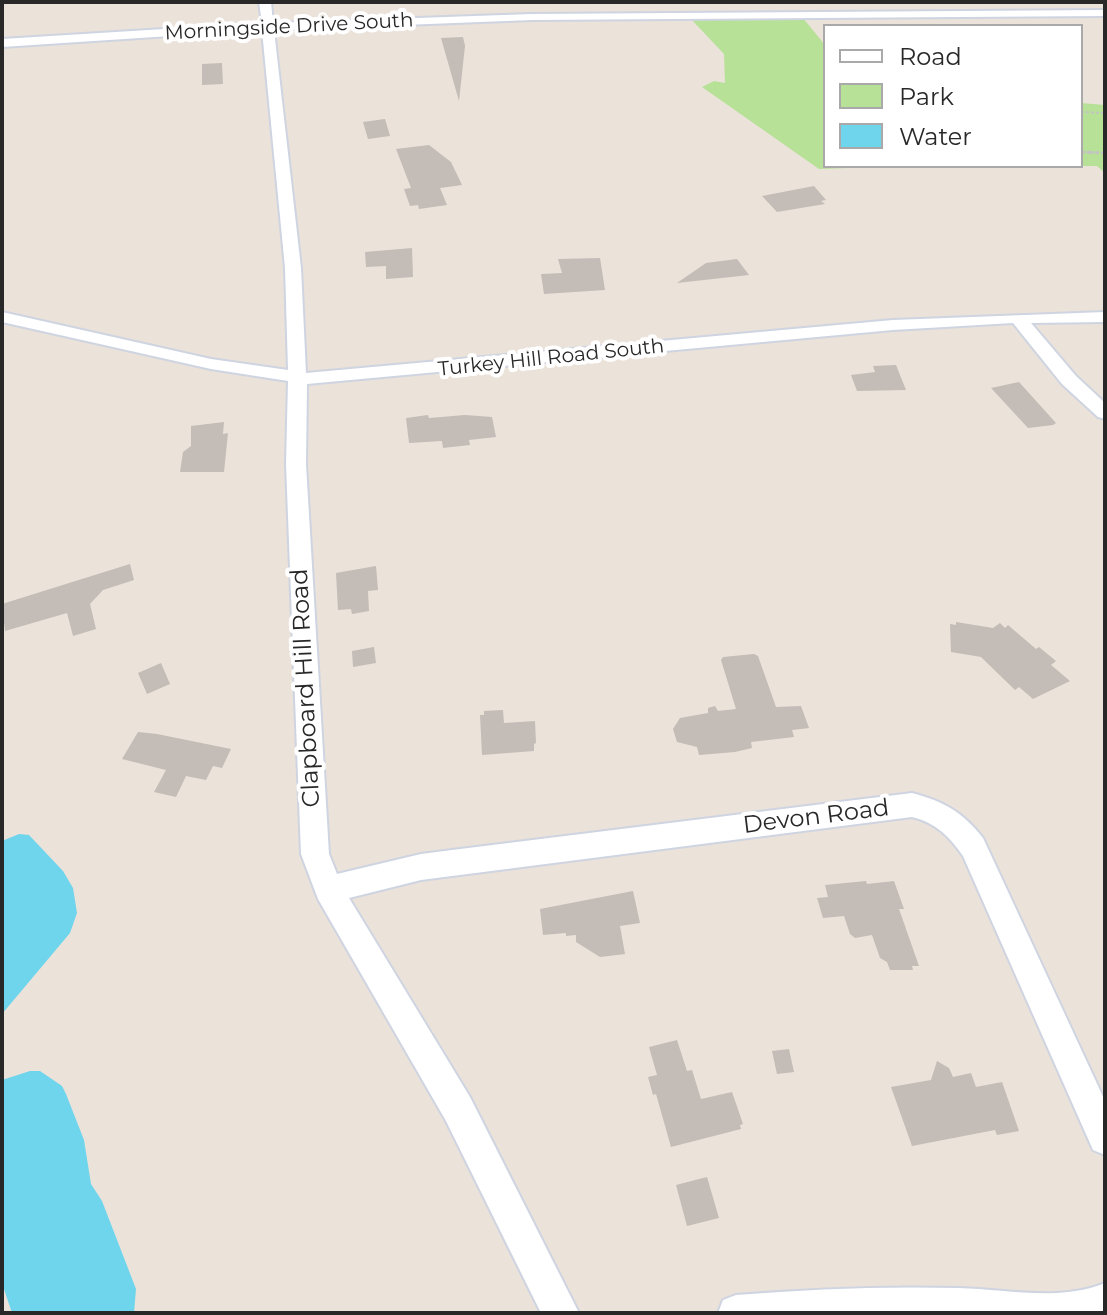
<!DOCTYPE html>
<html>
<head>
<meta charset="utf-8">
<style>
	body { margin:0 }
	#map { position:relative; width:1107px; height:1315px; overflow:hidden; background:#ebe2da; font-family:Montserrat,sans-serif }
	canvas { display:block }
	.frame { position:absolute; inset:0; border:4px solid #282828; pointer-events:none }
	.legend { position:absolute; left:823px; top:24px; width:260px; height:144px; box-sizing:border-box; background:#fff; border:2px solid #a9a9a9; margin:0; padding:10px 14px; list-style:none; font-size:24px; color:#282828 }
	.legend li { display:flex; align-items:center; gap:16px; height:40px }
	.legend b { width:40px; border:2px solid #a9a9a9 }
</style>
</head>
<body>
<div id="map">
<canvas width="1107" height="1315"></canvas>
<div class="frame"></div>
<ul class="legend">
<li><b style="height:10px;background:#fff"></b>Road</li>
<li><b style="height:22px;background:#b6e197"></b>Park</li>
<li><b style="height:22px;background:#6ed5ec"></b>Water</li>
</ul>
</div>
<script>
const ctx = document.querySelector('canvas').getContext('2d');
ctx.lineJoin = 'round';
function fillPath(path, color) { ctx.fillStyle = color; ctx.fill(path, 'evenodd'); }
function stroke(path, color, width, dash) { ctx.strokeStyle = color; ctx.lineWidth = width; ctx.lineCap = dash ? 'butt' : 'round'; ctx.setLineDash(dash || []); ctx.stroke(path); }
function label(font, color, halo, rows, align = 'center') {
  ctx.font = font + ' Montserrat,sans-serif'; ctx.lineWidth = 8; ctx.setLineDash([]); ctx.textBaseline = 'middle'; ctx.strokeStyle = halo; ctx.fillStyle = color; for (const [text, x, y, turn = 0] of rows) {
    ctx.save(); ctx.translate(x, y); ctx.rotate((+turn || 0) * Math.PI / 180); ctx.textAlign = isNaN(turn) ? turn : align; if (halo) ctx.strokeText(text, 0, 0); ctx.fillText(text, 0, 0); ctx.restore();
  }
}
const green = new Path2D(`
	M690,18H803L825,45V166H907L819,169L702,87L714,81L725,83L724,54Z
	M1081,103L1105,105V173L1097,166H1081Z`);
const water = new Path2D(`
	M19,834L29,835L63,871L73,888L77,913L70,933L2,1014V841Z
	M30,1071H40L62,1086L66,1094L84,1140L91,1184L102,1201L136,1289L134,1313H12L2,1283V1080Z`);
const building = new Path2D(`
	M463,37L465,46L459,101L441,38Z
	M222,63L223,84L202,85V64Z
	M385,119L390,136L368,139L363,122Z
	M429,145L451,162L462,185L440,188L447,205L419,209L418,205L410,206L404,189L411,188L396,149Z
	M814,186L826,200L821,201L825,204L777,212L762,196Z
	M412,248L413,277L386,279V266L366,267L365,252Z
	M600,258L605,290L544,294L541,274L562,273L558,259Z
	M737,259L749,275L677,283L706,263Z
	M896,365L906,390L857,391L851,375L875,372L873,366Z
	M1019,382L1056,423L1053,425L1028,428L991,388Z
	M428,415L429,418L465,415L492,417L496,437L469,440L470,445L443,448L442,441L409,443L406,418Z
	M224,422L223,434L228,433L224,472H180L183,452L191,446V426Z
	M130,564L134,580L103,590L90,604L96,629L73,636L67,613L5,631L2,604Z
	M376,566L378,590L368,591L369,611L352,614L351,609L338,610L336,573Z
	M956,622L993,628L1000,623L1005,628L1008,625L1036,649L1039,647L1056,661L1051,665L1070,681L1033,699L1019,687L1015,690L981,657L951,652L950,624L956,625Z
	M374,647L376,663L353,667L352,651Z
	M754,654L758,656L776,707L801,706L809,728L792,730L794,737L751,742L752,748L735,752L699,755L697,747L677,742L673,729L680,718L708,713V708L715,706L718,711L736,709L721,660L723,657Z
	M161,663L170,684L147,694L138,673Z
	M503,710L504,723L535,721L536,743L534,744V751L482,755L480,715H484V711Z
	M138,732L157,734L231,749L222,768L213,766L206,780L186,776L176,797L154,792L166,770L122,759Z
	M866,881L867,884L894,881L904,909H899L919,966H912L913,970H890L887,962L880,958L872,935L855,938L850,934L844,916L823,918L817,898L828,897L825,885Z
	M633,891L640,923L620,926L625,954L600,957L576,942V935L566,936V933L543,935L540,909Z
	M677,1040L687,1071L692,1070L701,1099L732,1092L743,1124L740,1125L741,1129L671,1147L656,1094L653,1095L648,1077L657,1075L649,1047Z
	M789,1049L794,1072L777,1074L772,1051Z
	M937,1061L949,1068L953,1077L971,1073L976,1087L1002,1082L1019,1131L997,1135L995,1130L912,1146L891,1087L931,1080Z
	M707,1177L719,1218L687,1226L676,1185Z`);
const pathFar1 = new Path2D(`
	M1081,112L1105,113
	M1081,152L1105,153`);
const path = new Path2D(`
	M1081,152L1105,153`);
const minor = new Path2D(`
	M259,2H271L273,23L532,14L1105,10V16L532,20L274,30L301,268L306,373L893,320L1105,312V322L1031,323L1076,376L1105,403V419L1098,417L1062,384L1013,323L893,330L307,384L306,464L329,854L337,874L421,854L452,850L912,793C943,801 963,812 983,838L1105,1101V1155L1093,1150L963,856C949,836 936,823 912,817L421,880L349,898L470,1097L579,1313H541L446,1121L318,899L301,854L286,464L288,381L211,369L2,322V312L211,359L288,370L285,268L262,30L2,47V39L262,23Z
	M1105,1283V1313H718L723,1300L736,1295C810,1289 884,1286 958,1288C1006,1289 1059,1302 1105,1283Z`);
const farStreetnames = [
	["Morningside Drive South",289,27,-3],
	["Turkey Hill Road South",551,358,-6]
];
const streetNames = [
	["Clapboard Hill Road",306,688,-93],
	["Devon Road",816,817,-7]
];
fillPath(green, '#b6e197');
fillPath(water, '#6ed5ec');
fillPath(building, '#c3bcb7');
stroke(minor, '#cfd4e1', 4);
stroke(pathFar1, '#c3c3c3', 2, [3, 2]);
stroke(path, '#c3c3c3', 3, [4, 3]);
fillPath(minor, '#fff');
label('20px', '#282828', '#fff', farStreetnames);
label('24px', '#282828', '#fff', streetNames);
</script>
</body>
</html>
